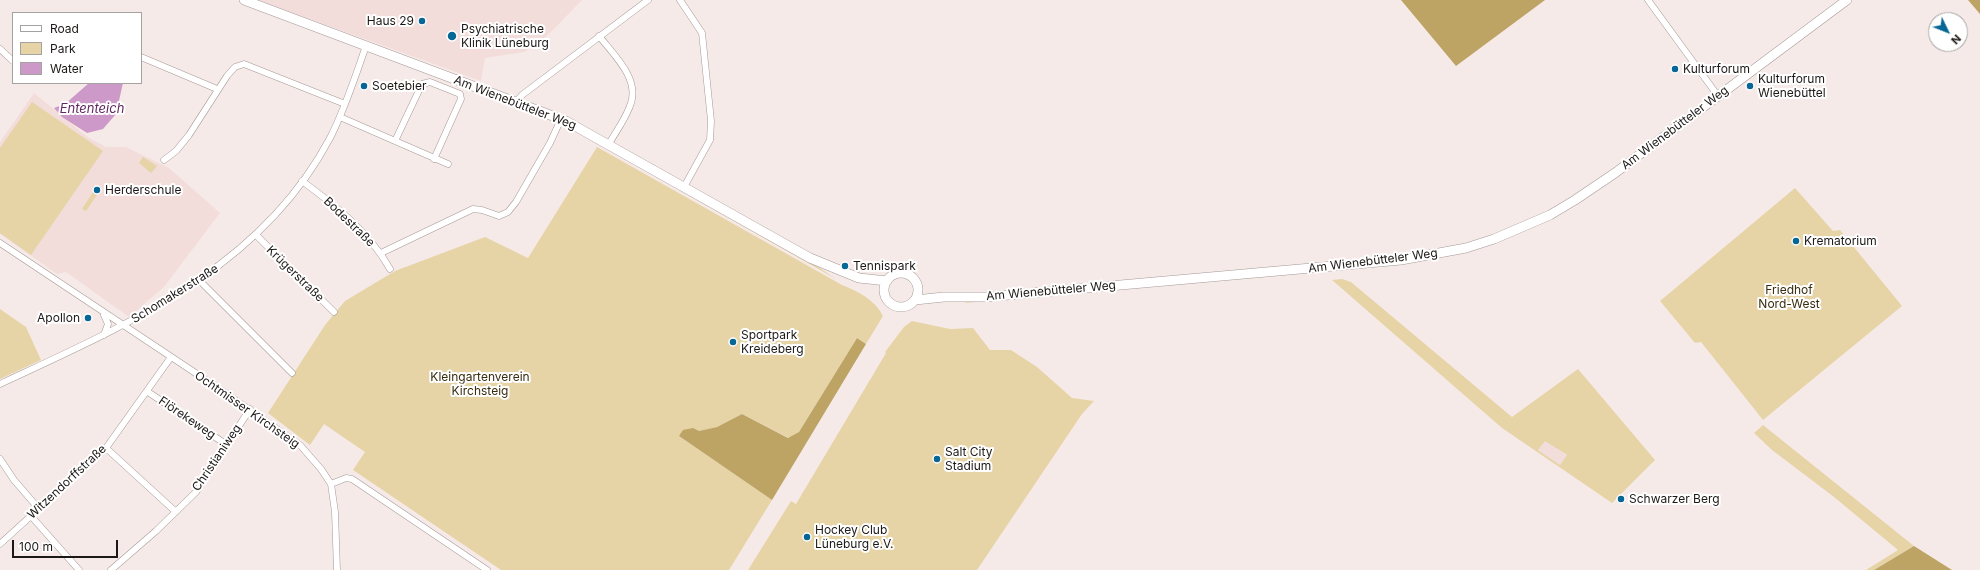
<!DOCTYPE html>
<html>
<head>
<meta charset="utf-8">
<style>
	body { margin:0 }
	#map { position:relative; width:1980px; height:570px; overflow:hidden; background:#f6eae8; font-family:Inter,sans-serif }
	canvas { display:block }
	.legend { position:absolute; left:12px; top:12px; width:130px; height:72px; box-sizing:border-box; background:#fff; border:1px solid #a4a3a2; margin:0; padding:5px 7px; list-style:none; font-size:12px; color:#1c1817 }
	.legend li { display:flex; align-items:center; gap:8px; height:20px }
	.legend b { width:20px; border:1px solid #a4a3a2 }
	.north { position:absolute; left:1928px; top:12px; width:40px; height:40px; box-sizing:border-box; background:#fff; border:1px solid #a4a3a2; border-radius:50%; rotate:133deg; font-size:11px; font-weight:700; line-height:16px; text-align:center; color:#1c1817 }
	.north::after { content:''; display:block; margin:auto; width:14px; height:18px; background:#066695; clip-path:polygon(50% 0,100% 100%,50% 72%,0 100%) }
	.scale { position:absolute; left:12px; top:540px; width:106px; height:18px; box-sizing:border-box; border:2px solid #1c1817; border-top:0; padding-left:5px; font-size:12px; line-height:14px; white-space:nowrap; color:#1c1817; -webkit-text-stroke:3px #fff; paint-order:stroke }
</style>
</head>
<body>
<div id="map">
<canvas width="1980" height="570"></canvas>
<ul class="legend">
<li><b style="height:5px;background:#fff"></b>Road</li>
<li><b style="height:11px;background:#e6d4a7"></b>Park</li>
<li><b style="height:11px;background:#cc99c8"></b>Water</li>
</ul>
<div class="north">N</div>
<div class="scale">100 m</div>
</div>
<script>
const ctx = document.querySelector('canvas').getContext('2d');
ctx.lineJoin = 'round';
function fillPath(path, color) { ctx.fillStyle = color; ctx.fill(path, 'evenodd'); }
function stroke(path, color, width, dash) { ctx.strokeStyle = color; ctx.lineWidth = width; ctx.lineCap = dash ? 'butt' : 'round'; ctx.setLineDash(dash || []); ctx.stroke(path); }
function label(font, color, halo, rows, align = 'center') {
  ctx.font = font + ' Inter,sans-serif'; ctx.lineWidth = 4; ctx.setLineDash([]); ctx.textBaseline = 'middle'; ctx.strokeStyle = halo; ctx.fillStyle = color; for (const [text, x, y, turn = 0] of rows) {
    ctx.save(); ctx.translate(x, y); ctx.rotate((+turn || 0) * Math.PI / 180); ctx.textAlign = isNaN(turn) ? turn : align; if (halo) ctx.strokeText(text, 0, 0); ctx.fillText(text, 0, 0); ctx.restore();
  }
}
const built = new Path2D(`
	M257,0H582L555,28L538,44L524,52L485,58L481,81Z
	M34,93L89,138L106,147H126L169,168L220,213L164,287L129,317L66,272L57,274L0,234V142Z
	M1545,440L1567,456L1560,465L1538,450Z`);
const green = new Path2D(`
	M32,102L103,151L31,255L0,233V148Z
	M597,147L842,285C858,291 875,300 883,316L866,344L857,338L799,432L789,438L742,414L717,427L679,436L772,500L729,570H501L353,470L365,452L324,424L310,445L268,413L325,325L345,301L395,271L485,237L528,258Z
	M143,157L157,166L151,173L139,163Z
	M97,186L101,189L86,211L82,209Z
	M680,188L817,266L836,279L679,190Z
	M1795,188L1833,231L1840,230L1902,306L1763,420L1701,342L1695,343L1660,301Z
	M1342,279L1351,282L1512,417L1578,369L1655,460L1612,503L1502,428L1332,280ZM1545,441L1567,455L1560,465L1538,450Z
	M1118,288V290L965,303L966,300Z
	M0,309L26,327L41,360L0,379Z
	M912,321L950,329L973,328L990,350H1011L1037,367L1072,398L1094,401L1082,414L977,570H748L791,501L796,504L886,353L885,352L904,327Z
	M1763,425L1914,546L1874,570H1866L1898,550L1834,497L1772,450L1754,433Z`);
const forest = new Path2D(`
	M1401,0H1545L1456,66Z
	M1968,0H1980V14Z
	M857,338L866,344L772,500L679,436L683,430L693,428L699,431L717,427L742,414L788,438L799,432Z
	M1914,546L1952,570H1874Z`);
const water = new Path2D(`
	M89,83H123L116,114L103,129L87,133L62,117L54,108L65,104Z`);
const street = new Path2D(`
	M680,0L702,33L711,121L710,140L684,187
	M1648,0L1718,96
	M599,36C614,55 639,78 631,103C627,117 616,131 609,144
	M0,49L13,61
	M141,57L217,89
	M516,102L522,95L648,0
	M340,117L448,164
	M395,141L422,84L430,82L460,94L461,99L434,159
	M164,160L176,151L189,135L227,76L235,67L244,64L345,104
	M302,181C335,205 370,233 390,269
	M256,235L334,312
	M0,243L221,390L300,445L321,469L331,484L335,512L337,570
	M381,253L473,209L482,210L499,216L508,212L516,202L550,143L561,119
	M200,281L292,373
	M104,335L108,324L104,315
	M0,384C126,325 261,269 330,138C345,109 355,77 366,46
	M148,392L227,445
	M106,448L176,512
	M0,459L14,480L39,509
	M331,484L346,478L352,479L487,570
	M31,516L79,570
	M0,544L106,448L171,357
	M111,570L156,531L196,492L250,409`);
const secondary = new Path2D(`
	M244,0L566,121L810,258L859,278L887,281
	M884 290a17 17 0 1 1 34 0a17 17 0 1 1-34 0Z
	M915,300L944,297H986L1401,260L1466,248L1494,239L1550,215L1575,200L1615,173L1847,0`);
const markers = [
	[422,21,4,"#066695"],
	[452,36,5,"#066695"],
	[1675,69,4,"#066695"],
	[364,86,4,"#066695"],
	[1750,86,4,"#066695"],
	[97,190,4,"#066695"],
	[1796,241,4,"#066695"],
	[845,266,4,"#066695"],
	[88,318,4,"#066695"],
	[733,342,4,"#066695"],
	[937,459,4,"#066695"],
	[1621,499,4,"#066695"],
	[807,537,4,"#066695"]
];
const poiNames = [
	["Haus 29",414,21,"right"],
	["Psychiatrische",461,29],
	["Klinik Lüneburg",461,43],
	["Kulturforum",1683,69],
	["Kulturforum",1758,79],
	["Wienebüttel",1758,93],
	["Soetebier",372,86],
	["Herderschule",105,190],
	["Krematorium",1804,241],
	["Tennispark",853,266],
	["Apollon",80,318,"right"],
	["Sportpark",741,335],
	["Kreideberg",741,349],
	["Salt City",945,452],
	["Stadium",945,466],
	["Schwarzer Berg",1629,499],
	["Hockey Club",815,530],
	["Lüneburg e.V.",815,544]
];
const streetNames = [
	["Am Wienebütteler Weg",515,103,21],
	["Am Wienebütteler Weg",1675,128,-37],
	["Bodestraße",349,222,44],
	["Am Wienebütteler Weg",1373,261,-7],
	["Krügerstraße",295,274,44],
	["Am Wienebütteler Weg",1051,291,-5],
	["Schomakerstraße",175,294,-32],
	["Ochtmisser Kirchsteig",247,410,35],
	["Flörekeweg",187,418,34],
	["Christianiweg",217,458,-56],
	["Witzendorffstraße",67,482,-43]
];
const parkNames = [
	["Friedhof",1789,290],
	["Nord-West",1789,304],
	["Kleingartenverein",480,377],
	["Kirchsteig",480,391]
];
const waterNames = [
	["Ententeich",92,109]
];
fillPath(built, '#f2ddda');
fillPath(green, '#e6d4a7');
fillPath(forest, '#bda465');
fillPath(water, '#cc99c8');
stroke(street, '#a49997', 7);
stroke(secondary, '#a49997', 10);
stroke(street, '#fff', 6);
stroke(secondary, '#fff', 9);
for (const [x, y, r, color] of markers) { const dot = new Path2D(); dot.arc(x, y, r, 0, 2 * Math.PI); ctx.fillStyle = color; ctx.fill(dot); stroke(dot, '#fff', 1.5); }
label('12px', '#1c1817', '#fff', poiNames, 'left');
label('12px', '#1c1817', '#fff', streetNames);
label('12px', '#382c0f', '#fff', parkNames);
label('italic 13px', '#632761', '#fff', waterNames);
</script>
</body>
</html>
